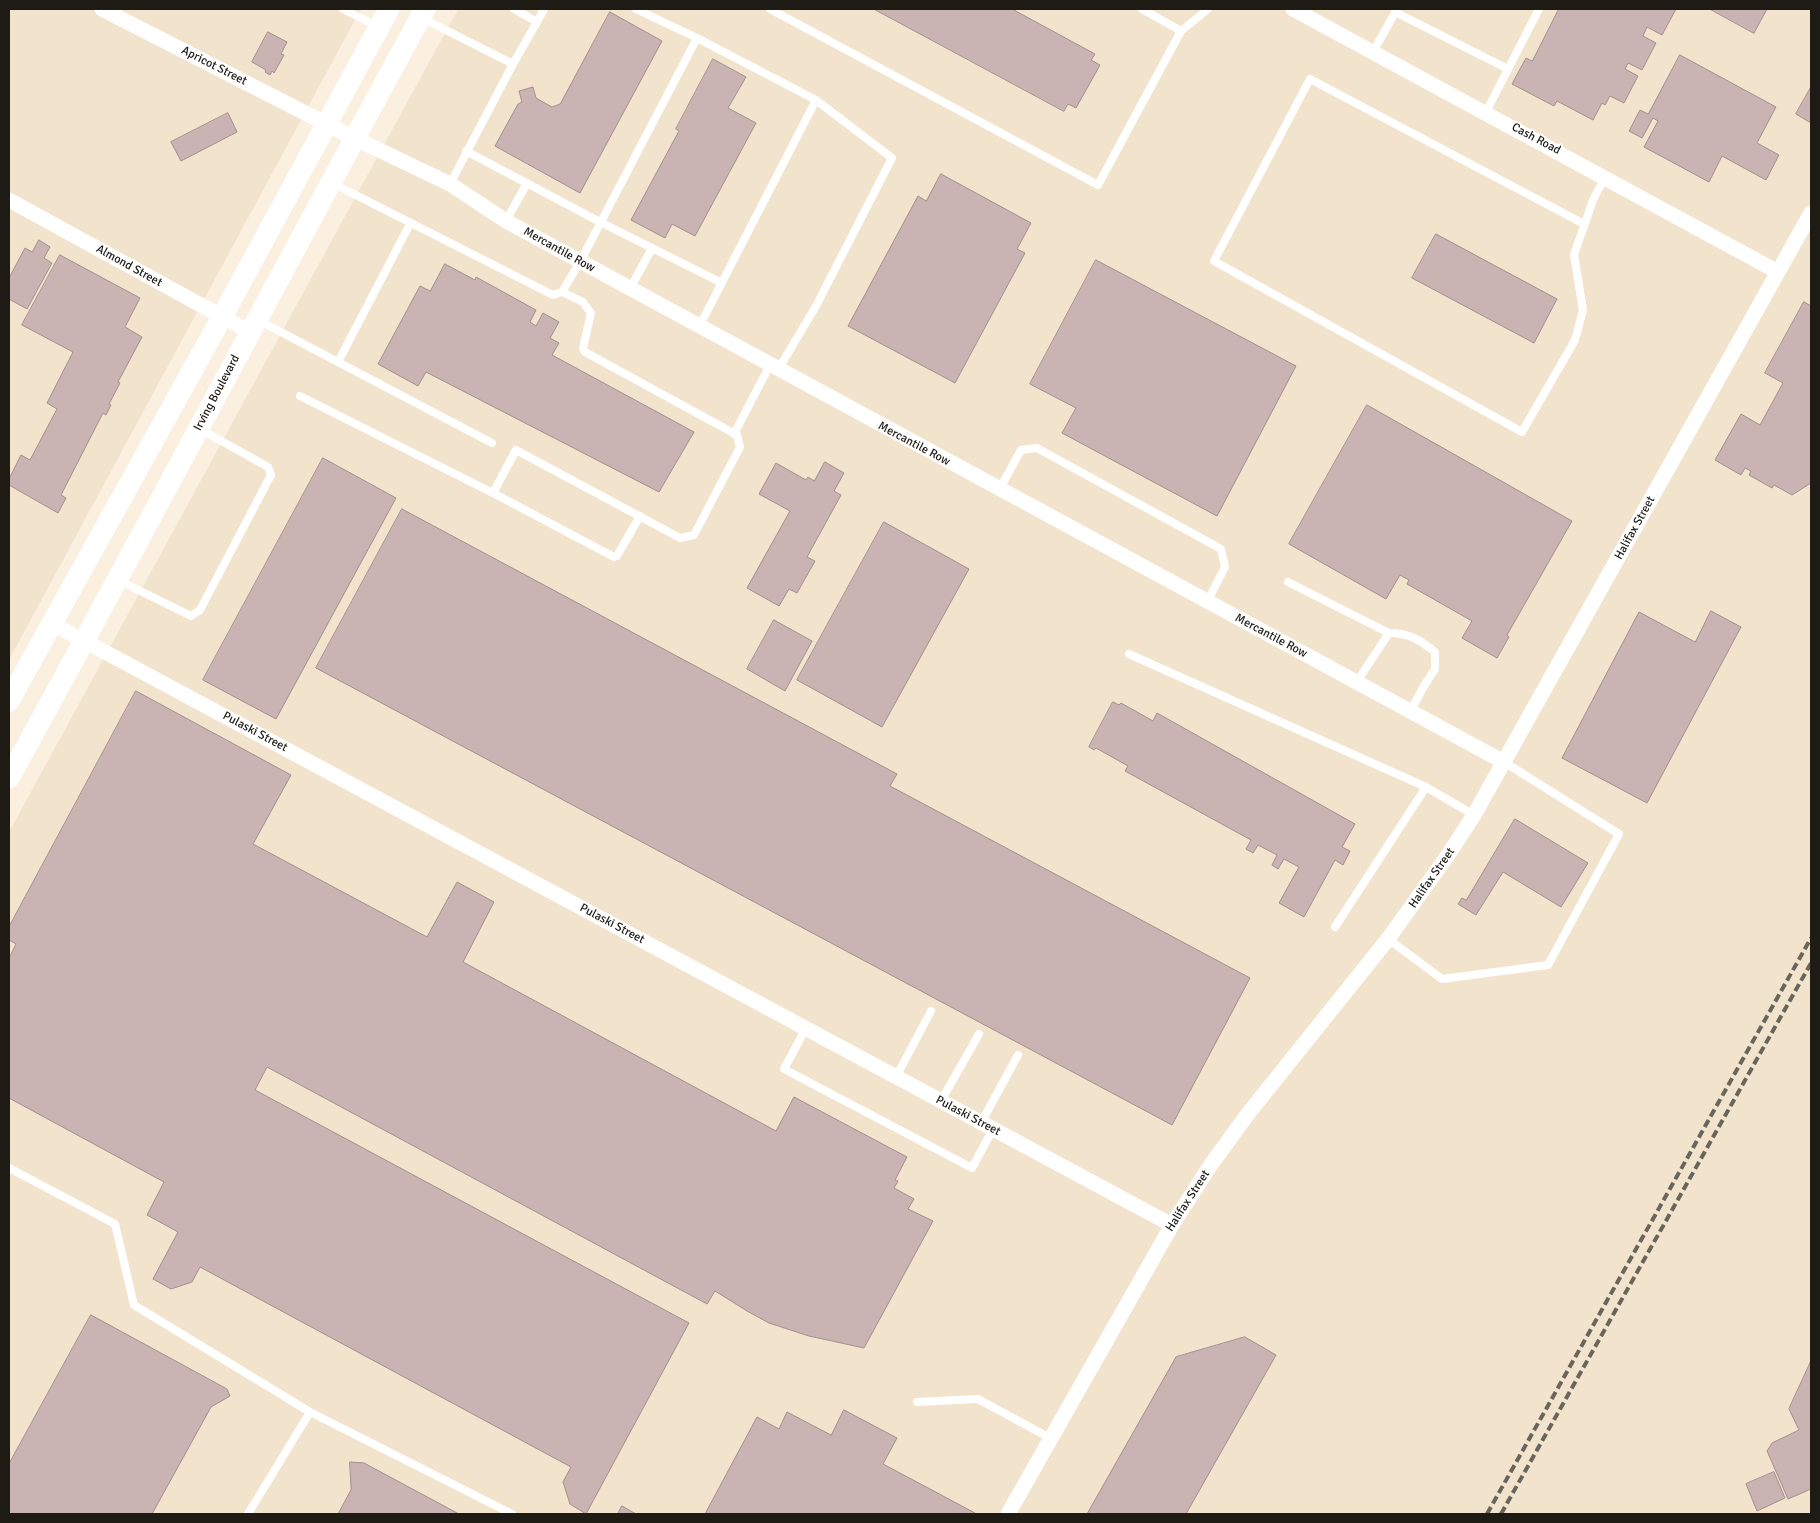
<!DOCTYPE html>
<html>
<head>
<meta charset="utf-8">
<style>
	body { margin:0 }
	#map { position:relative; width:1820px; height:1523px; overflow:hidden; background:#fbf0df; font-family:Signika,sans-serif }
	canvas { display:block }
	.frame { position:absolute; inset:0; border:10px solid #1e1b15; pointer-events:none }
</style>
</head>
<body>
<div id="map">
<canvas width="1820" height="1523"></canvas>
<div class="frame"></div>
</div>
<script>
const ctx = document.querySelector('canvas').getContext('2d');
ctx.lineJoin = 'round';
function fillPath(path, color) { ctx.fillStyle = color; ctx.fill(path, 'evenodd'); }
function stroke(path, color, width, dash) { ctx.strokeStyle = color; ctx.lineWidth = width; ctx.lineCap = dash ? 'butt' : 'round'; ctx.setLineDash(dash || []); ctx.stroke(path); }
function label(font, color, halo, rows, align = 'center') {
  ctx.font = font + ' Signika,sans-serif'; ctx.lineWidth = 4; ctx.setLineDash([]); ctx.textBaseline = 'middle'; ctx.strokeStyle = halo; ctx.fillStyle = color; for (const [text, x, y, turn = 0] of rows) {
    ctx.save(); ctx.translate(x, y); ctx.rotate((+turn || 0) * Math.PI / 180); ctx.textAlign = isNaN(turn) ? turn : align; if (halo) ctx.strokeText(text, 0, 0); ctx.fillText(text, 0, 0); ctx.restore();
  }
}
const built = new Path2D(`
	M9,9H361L9,660Z
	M458,9H1811V1514H9V832Z`);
const building = new Path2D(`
	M874,9H1012L1095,54L1091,60L1100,65L1076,108L1068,104L1064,111Z
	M1559,9H1676L1662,35L1647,27L1643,36L1656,43L1642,70L1628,63L1625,69L1638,76L1624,103L1610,96L1605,105L1602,103L1593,120L1557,101L1554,106L1512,84L1526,58L1532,61Z
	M1710,9H1767L1754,33Z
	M610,12L662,41L580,193L495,146L518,104L522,102L519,91L533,87L536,98L552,107L560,104Z
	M268,32L287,42L281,54L284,55L274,73L272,71L270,75L265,72L266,70L252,62Z
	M1680,55L1776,107L1757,143L1779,155L1766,180L1722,156L1709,182L1644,147L1658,121L1653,118L1642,138L1629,131L1640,110L1648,114Z
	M713,59L746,77L728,108L756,123L695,236L672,224L665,238L631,220L679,131L676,129Z
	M1811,87V123L1796,114Z
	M228,113L237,132L181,161L171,142Z
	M941,174L1031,223L1017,249L1025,253L955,383L848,326L918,196L926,201Z
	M1436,234L1557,299L1534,343L1412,278Z
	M39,240L50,247L44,258L52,263L27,309L9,299V278L25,248L32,252Z
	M60,255L140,298L125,327L142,337L118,382L120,383L109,404L111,405L106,415L103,413L61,495L66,498L58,513L9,485V479L21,455L30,460L57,409L47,403L73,352L22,325Z
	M1096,260L1296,366L1217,516L1062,433L1076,408L1030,384Z
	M445,264L475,280L476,277L536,310L530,322L536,326L543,313L559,322L550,338L559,343L552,355L694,432L659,492L426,372L418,386L378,364L420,286L430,291Z
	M1804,302L1811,306V483L1792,495L1774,485L1772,488L1749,475L1751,471L1745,468L1741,475L1715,460L1741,414L1760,425L1783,383L1765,373Z
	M1367,405L1572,521L1507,635L1509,637L1497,658L1462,638L1472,621L1407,584L1409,580L1400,575L1386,599L1289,544Z
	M323,458L396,498L276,719L203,680Z
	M825,462L844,473L834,491L841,495L807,557L815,561L797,593L789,589L779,606L747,588L790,511L759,494L776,463L806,480L808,477L814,481Z
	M402,509L897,774L890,786L1250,978L1172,1125L316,668Z
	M884,522L969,569L882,727L797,680Z
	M1711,611L1741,627L1647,803L1562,758L1639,612L1695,642Z
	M774,620L812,641L785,691L747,669Z
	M136,691L291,775L253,844L427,937L457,882L494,902L463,962L776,1131L794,1097L907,1157L895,1180L898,1181L894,1188L914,1199L908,1209L933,1221L864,1348L809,1336L769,1323L747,1311L715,1291L707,1304L267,1067L255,1090L689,1323L586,1514L570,1504L563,1482L571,1467L200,1267L192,1282L171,1289L153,1279L178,1232L147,1215L164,1182L9,1098V958L16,944L9,940V927Z
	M1113,702L1119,705L1121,703L1153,721L1157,713L1355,824L1342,847L1350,851L1343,865L1335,860L1304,917L1279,903L1299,867L1284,859L1278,869L1272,865L1277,855L1258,845L1253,853L1246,849L1251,840L1125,771L1128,766L1096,748L1094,750L1089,747Z
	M1515,819L1588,863L1561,907L1503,872L1476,915L1458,904L1462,898L1466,900Z
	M91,1315L227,1389L230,1396L211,1407L152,1514H9V1464Z
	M1245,1337L1276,1355L1186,1514H1087L1176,1357Z
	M1811,1361V1489L1788,1499L1767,1451L1772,1443L1799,1430L1789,1409Z
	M844,1410L897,1438L883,1464L975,1513L974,1514H705L757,1417L779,1429L787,1412L831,1435Z
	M350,1462L364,1463L459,1514H338L351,1490Z
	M1774,1472L1785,1498L1757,1511L1746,1484Z
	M622,1506L636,1514H618Z`);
const service = new Path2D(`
	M343,9L377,26
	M514,9L537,22L544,9
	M770,9L1098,185L1181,31
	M1142,9L1181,31L1208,9
	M1395,12L1508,69
	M422,18L513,64L537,22
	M697,38L816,100L892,158L816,306L778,370
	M1373,52L1397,9
	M1486,112L1539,9
	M466,151L600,222L722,283
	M332,183L553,295L562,292L580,262L697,38L636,9
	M450,184L513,64
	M506,221L527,183
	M1584,224L1310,79L1214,261L1522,432L1575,340L1583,310L1574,255L1593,200L1605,177
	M630,289L652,248
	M258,320L492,443
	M699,327L816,100
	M338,362L410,224
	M300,396L493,493L516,450L680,538L694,535L740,447L737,435L585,352L583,348L591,313L583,302L562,292
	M734,434L770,365
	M999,490L1021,450L1037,448L1221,549L1225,567L1207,602
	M493,493L614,557L617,556L640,516
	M118,580L191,616L200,610L271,475L268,467L200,429
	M1288,582L1389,633
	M1129,654L1426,787L1474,815
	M1356,683L1389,633C1409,633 1420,640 1435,652V669L1424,686L1410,712
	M1335,927L1426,787
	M1388,939L1442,979L1548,965L1619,834L1504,762
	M806,1028L784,1069L972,1168L993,1129
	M896,1077L931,1011
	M941,1101L979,1034
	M981,1123L1018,1055
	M9,1168L115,1224L134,1305L310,1412
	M917,1402L978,1399L1050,1438
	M248,1514L310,1412L512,1514`);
const minor = new Path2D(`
	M102,9L354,138L450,184L506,221L1504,762
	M1293,9L1778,272
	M9,200L250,332
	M51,623L1172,1225
	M1008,1514L1172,1225L1210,1166L1247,1115L1388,939L1448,855L1474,815L1811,213`);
const secondary = new Path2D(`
	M9,701L222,317L389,9
	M9,778C150,523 285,265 425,9`);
const rail = new Path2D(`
	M1487,1514L1811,938
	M1501,1514L1811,963`);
const streetNames = [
	["Apricot Street",214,66,27],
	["Cash Road",1536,139,28],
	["Mercantile Row",559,250,29],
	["Almond Street",129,266,29],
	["Irving Boulevard",217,393,-62],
	["Mercantile Row",914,444,28],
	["Halifax Street",1635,528,-61],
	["Mercantile Row",1271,636,28],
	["Pulaski Street",255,732,28],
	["Halifax Street",1432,878,-55],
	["Pulaski Street",612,924,28],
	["Pulaski Street",968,1116,28],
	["Halifax Street",1188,1201,-57]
];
fillPath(built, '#f2e3cc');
fillPath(building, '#cab4b3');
stroke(building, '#a48f8e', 1);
stroke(service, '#fff', 8);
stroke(minor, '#fff', 15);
stroke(secondary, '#fff', 21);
stroke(rail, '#6a655b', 4, [8, 4]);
label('12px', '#1e1b15', '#fff', streetNames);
</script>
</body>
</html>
